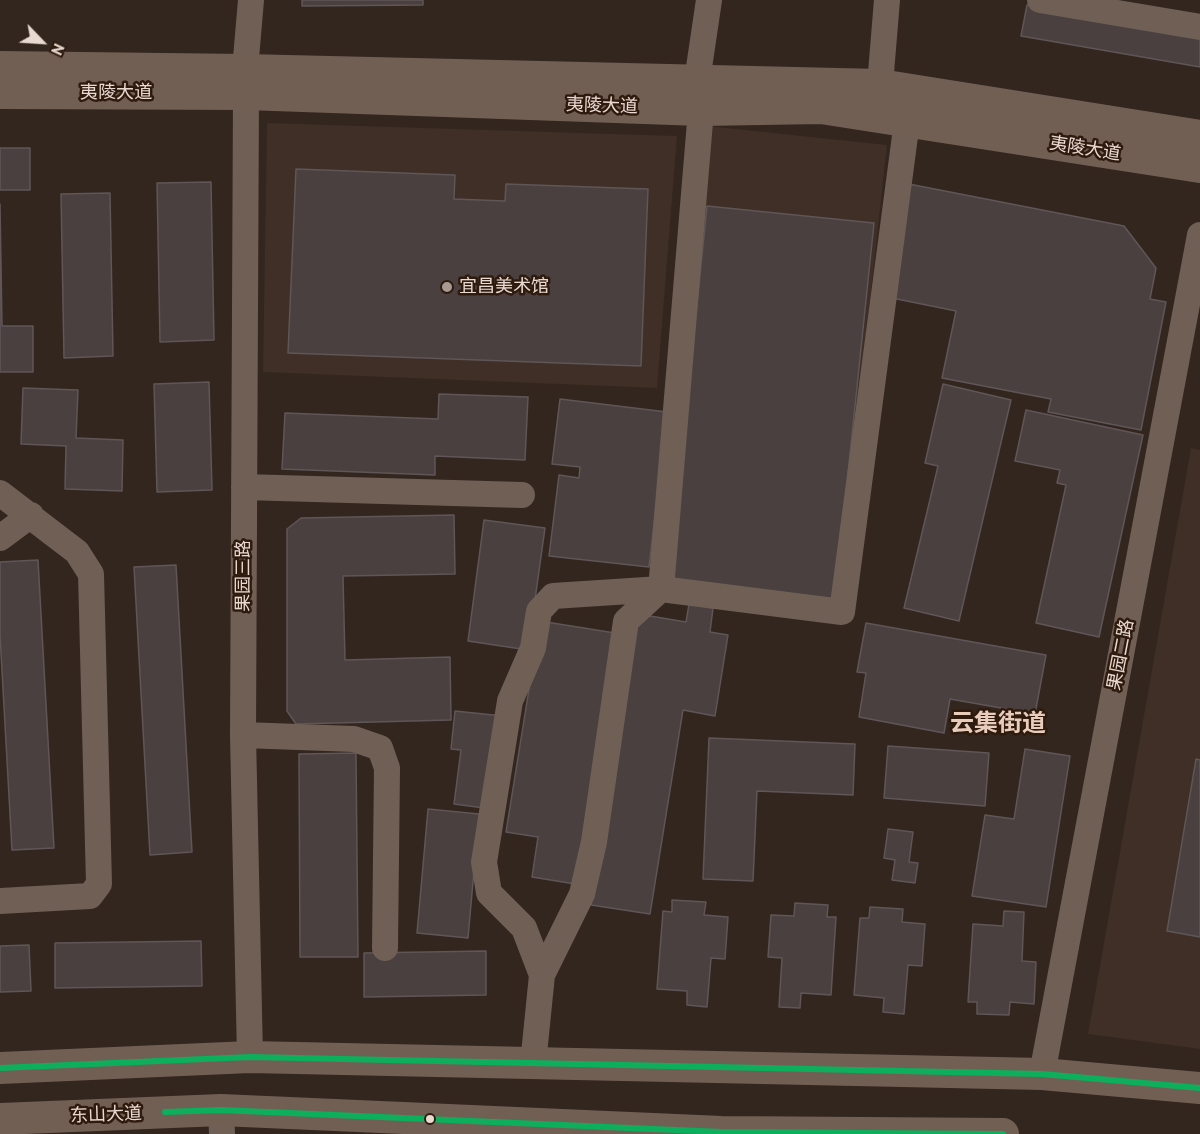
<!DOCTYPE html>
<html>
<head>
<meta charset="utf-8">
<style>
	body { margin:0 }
	#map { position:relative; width:1200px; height:1134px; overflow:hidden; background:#32261f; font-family:"PT Sans",sans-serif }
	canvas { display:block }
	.north { position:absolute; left:12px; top:12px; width:60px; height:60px; -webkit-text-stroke:4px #2f1b0e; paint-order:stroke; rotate:115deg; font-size:16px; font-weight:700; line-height:24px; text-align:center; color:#e8d9d1 }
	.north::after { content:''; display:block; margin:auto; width:21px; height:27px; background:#e8d9d1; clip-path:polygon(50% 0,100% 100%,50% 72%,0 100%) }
</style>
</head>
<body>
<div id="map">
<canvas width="1200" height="1134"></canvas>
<div class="north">N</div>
</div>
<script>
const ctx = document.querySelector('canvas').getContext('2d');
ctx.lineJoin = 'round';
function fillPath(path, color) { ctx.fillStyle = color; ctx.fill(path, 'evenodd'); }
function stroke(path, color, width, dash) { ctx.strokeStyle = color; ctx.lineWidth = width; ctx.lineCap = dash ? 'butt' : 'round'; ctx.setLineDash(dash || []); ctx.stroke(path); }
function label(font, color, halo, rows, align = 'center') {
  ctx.font = font + ' "PT Sans","Noto Sans SC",sans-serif'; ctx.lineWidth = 5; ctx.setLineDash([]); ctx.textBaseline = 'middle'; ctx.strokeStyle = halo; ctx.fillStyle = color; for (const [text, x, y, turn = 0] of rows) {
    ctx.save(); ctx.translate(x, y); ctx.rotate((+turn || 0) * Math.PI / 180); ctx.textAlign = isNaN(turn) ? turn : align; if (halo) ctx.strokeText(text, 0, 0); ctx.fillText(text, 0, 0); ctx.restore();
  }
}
const commercial = new Path2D(`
	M267,123L677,136L657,388L263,372Z
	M708,126L887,145L837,603L665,585Z
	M1191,448L1200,450V1049L1088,1034Z`);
const building = new Path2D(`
	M302,0H423V5L302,6Z
	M1027,5L1200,36V67L1021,36Z
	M0,148H30V190H0Z
	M296,169L455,175L454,199L505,201L506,184L648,189L641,366L288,353Z
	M211,182L214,340L160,342L157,183Z
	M909,184L1124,226L1156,268L1150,299L1166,302L1141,430L1048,412L1051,399L942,378L956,311L887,297Z
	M110,193L113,356L64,358L61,194Z
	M0,204L2,326H33V372H0Z
	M707,206L874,223L835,599L669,582Z
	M209,382L212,490L157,492L154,384Z
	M943,384L1011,400L959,621L904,608L938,466L925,463Z
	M23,388L78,390L76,438L123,440L122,491L65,489L66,446L21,444Z
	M439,394L528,397L525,460L435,456V475L282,469L285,413L438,419Z
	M560,399L667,412L649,567L549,556L559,475L579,478L580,467L552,464Z
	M1026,410L1143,435L1099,637L1036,623L1066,485L1057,483L1060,470L1015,461Z
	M454,515L455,574L343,576L345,660L450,657L451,720L296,724L287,711V529L301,518Z
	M484,520L545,528L528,650L468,641Z
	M38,560L54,848L12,850L0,635V562Z
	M176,565L192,852L150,855L134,567Z
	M689,604L713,608L710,632L728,635L715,716L683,710L650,914L591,905L638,614L686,622Z
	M540,621L615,633L575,884L532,877L538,837L506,832Z
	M866,623L1046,655L1035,714L950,699L944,733L859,717L866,673L857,672Z
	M455,711L503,716L492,809L454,804L461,750L451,749Z
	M709,738L855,744L853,795L757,791L753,881L703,879Z
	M888,746L989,753L985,806L884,798Z
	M1025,749L1070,756L1046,907L972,896L985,815L1014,819Z
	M356,753L358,957H300L299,754Z
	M1196,759L1200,760V937L1167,931Z
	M428,809L479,814L468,938L417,933Z
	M888,829L913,832L909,862L918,863L915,883L892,880L895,860L884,858Z
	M672,900L706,902L704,915L728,917L725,959L711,958L707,1007L687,1005V991L657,989L663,911L672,912Z
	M795,903L828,905L827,917H836L831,995L801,993L800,1008L779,1007L782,958L768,957L771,915L794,916Z
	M870,907L903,909L902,922L925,924L922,966L908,965L904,1014L883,1012L884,998L854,995L860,918H869Z
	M1004,911L1024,912L1022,961L1036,962L1034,1004L1010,1002L1009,1015L977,1014V1002H968L973,924L1003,926Z
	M201,941L202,986L55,988V943Z
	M29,945L31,991L0,992V946Z
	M486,951V995L364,997V953Z`);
const minor = new Path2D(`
	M1040,0L1200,27
	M245,70L251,0
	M697,81L709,0
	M880,85L887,0
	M246,94L243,735L250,1057
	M244,487L522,495
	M0,493L77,552L91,574L99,884L90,896L0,901
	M0,538L31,515
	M243,735L354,739L380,748L387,768L385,948
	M542,975L524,928L489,893L484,862L510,701L533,648L539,611L553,596L661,589L701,110
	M533,1064L542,975L582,894L594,842L626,621L661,589L842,612L907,121
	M1042,1074L1200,235
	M221,1110L222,1134`);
const major = new Path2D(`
	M0,67L245,70L880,85L1200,136
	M0,93L246,94L701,110L821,108L1200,167
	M0,1068L250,1057L1042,1074L1200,1088
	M0,1119L221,1110L721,1132L1003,1134`);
const bus1 = new Path2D(`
	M0,1068L250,1057L1042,1074L1200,1088
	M165,1112L221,1110L721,1132L1003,1134`);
const markers = [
	[447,287,6,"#a89a93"],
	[430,1119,5,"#e8d9d1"]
];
const streetNames = [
	["夷陵大道",116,93],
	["夷陵大道",602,106,2],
	["夷陵大道",1085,149,9],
	["果园三路",244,576,-90],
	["果园二路",1121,655,-79],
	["东山大道",106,1115,-2]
];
const poiNames = [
	["宜昌美术馆",459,287]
];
const districtNames = [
	["云集街道",998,724]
];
fillPath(commercial, '#3f2f26');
fillPath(building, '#4a4040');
stroke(building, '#605657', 1.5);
stroke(minor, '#705f55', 26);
stroke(major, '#725f54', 32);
stroke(bus1, '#0daf5c', 6);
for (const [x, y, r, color] of markers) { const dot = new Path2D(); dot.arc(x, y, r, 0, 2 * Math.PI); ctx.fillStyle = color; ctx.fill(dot); stroke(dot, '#2f1b0e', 2); }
label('18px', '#e8d9d1', '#2f1b0e', streetNames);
label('18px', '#e8d9d1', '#2f1b0e', poiNames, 'left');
label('bold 24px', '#e9cdbc', '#2f1b0e', districtNames);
</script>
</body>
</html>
